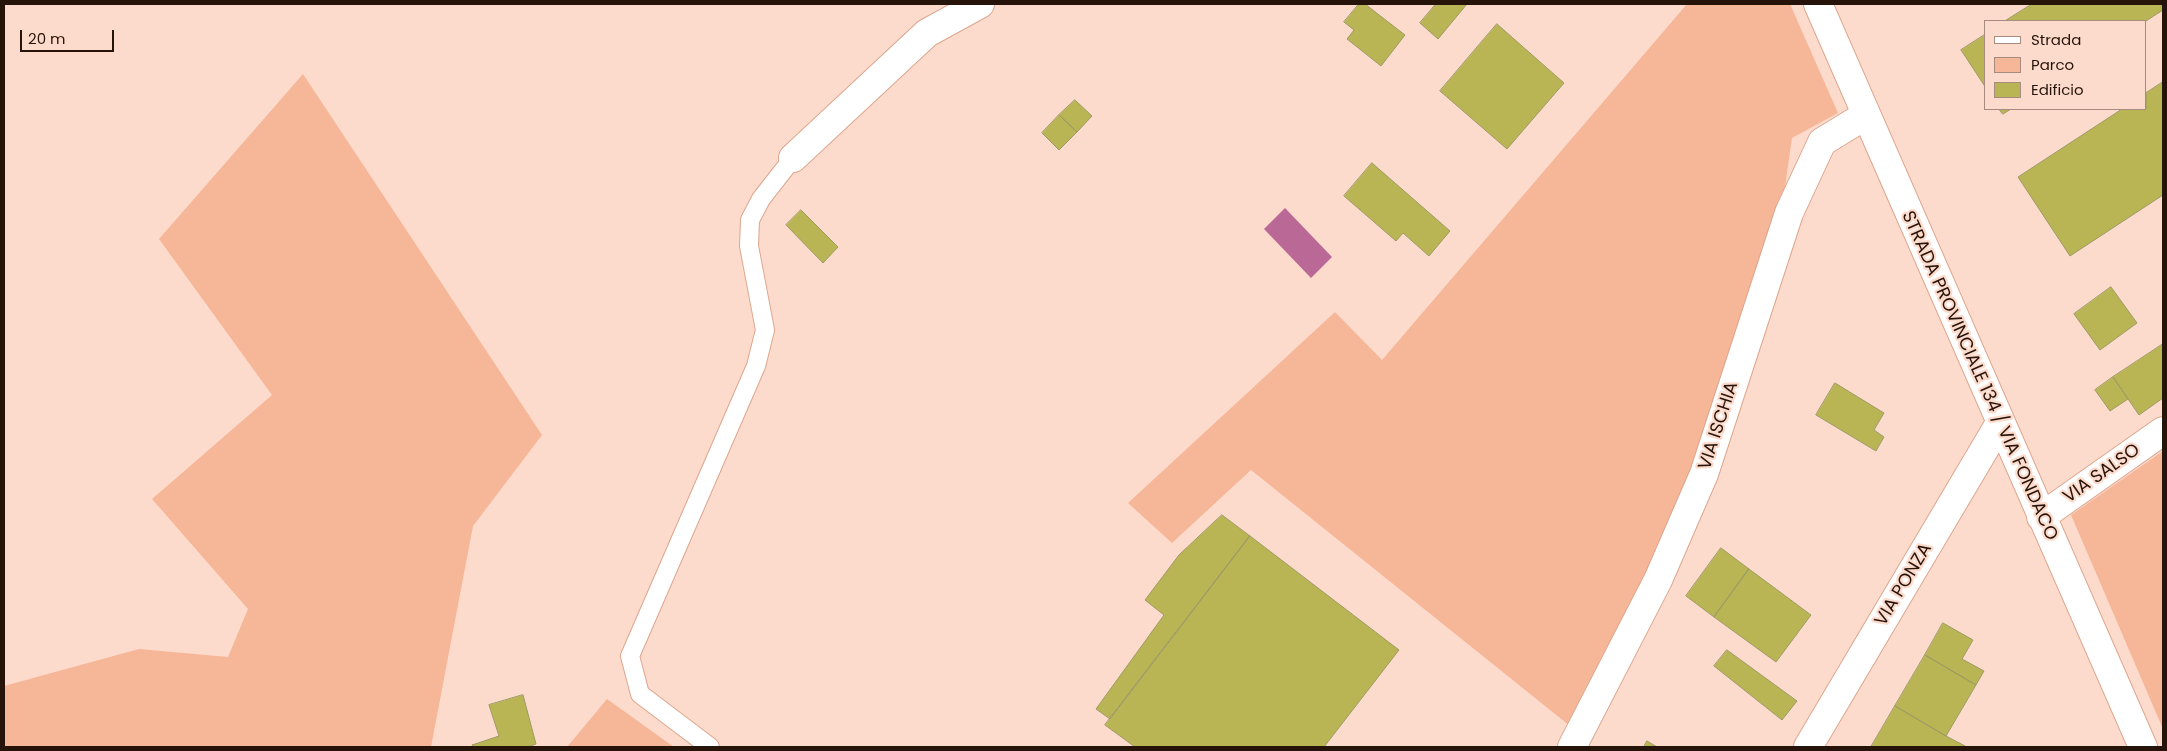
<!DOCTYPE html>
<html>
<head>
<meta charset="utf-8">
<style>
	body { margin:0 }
	#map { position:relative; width:2167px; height:751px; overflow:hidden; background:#fddbcc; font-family:Poppins,sans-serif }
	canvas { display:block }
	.frame { position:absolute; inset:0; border:5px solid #261309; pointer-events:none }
	.legend { position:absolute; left:1984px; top:20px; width:162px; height:90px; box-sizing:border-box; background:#fddbcc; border:1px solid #a78b7e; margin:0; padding:6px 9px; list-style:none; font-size:15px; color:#261309 }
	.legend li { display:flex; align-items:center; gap:10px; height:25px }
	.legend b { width:25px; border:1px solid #a78b7e }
	.scale { position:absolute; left:20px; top:30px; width:94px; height:22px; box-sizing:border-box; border:2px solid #261309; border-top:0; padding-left:6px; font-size:15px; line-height:18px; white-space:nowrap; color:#261309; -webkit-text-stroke:4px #fddbcc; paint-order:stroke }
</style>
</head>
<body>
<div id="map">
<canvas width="2167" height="751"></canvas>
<div class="frame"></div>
<ul class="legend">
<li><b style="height:6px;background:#fff"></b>Strada</li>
<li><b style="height:14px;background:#f6b698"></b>Parco</li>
<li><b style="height:14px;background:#b9b555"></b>Edificio</li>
</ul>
<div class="scale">20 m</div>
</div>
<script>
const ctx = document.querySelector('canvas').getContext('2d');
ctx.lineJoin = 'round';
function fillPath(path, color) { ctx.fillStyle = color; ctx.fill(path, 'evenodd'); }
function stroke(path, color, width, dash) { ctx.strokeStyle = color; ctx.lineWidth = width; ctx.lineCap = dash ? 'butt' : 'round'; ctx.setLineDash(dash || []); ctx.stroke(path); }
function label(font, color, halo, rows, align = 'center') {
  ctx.font = font + ' Poppins,sans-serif'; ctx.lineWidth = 4.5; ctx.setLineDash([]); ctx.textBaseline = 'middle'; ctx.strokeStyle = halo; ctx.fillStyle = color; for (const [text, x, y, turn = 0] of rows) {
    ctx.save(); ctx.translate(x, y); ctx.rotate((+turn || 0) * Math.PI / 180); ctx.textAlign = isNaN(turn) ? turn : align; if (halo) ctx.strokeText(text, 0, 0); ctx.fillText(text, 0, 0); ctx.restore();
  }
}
const green = new Path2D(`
	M1687,4H1790L1838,113L1792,138L1781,214L1682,497L1646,581L1570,726L1251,470L1172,543L1128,503L1335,312L1382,360Z
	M303,74L542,435L473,526L431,747H4V686L139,649L228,657L248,609L152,499L272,395L159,239Z
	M2163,451V729L2071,515Z
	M607,699L674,747H567Z`);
const water = new Path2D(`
	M1285,208L1332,257L1311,278L1264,229Z`);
const building = new Path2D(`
	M1359,4H1365L1405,35L1381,66L1347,39L1354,30L1344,22Z
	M1436,4H1467L1438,39L1420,23Z
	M2032,4H2163V10L2146,21H2005Z
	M1497,24L1564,83L1507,149L1440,91Z
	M1986,34V88L1961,50Z
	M2163,82V195L2070,256L2018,177L2122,109H2146V93Z
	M1075,100L1092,116L1077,132L1059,115Z
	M1999,109H2011L2003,114Z
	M1059,115L1077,132L1059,150L1042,133Z
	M1372,163L1450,231L1429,256L1403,233L1396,241L1344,196Z
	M801,210L838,247L823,263L786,225Z
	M2111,287L2137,323L2100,350L2074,314Z
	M2163,344V398L2139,415L2113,377Z
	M2113,377L2128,399L2110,411L2095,390Z
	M1835,383L1884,413L1874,430L1884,437L1876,451L1816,415Z
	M1222,515L1250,536L1110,719L1096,709L1164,615L1145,600L1179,555Z
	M1250,536L1399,650L1324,747H1135L1105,725Z
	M1721,548L1749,569L1714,617L1686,596Z
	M1749,569L1811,615L1776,662L1714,617Z
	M1943,623L1973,640L1962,659L1984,671L1976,685L1925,655Z
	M1727,650L1797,701L1782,720L1714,666Z
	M1925,655L1976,685L1946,736L1895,706Z
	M523,695L536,744L528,747H473L472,745L499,736L489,705Z
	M1895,706L1946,736L1967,747H1871Z
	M1647,741L1657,747H1644Z`);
const service = new Path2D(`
	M710,747L640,694L630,656L756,366L765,330L749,246L750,220L761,199L793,158`);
const minor = new Path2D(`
	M793,158L927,33L980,4
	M2041,517L2163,431
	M1572,747L1658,580L1704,474L1789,213L1822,142L1866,115
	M1808,747L2000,423`);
const secondary = new Path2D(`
	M1818,4L2143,747`);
const streetNames = [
	["STRADA PROVINCIALE 134 / VIA FONDACO",1979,376,66],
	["VIA ISCHIA",1719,426,-72],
	["VIA SALSO",2102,474,-35],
	["VIA PONZA",1904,585,-59]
];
fillPath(green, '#f6b698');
fillPath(water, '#ba6996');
fillPath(building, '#b9b555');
stroke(building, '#9d9b65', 1);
stroke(service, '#dca68d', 20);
stroke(minor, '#dca68d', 30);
stroke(secondary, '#dca68d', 30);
stroke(service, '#fff', 18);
stroke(minor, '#fff', 28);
stroke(secondary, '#fff', 28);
label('18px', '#261309', '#fddbcc', streetNames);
</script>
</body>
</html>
